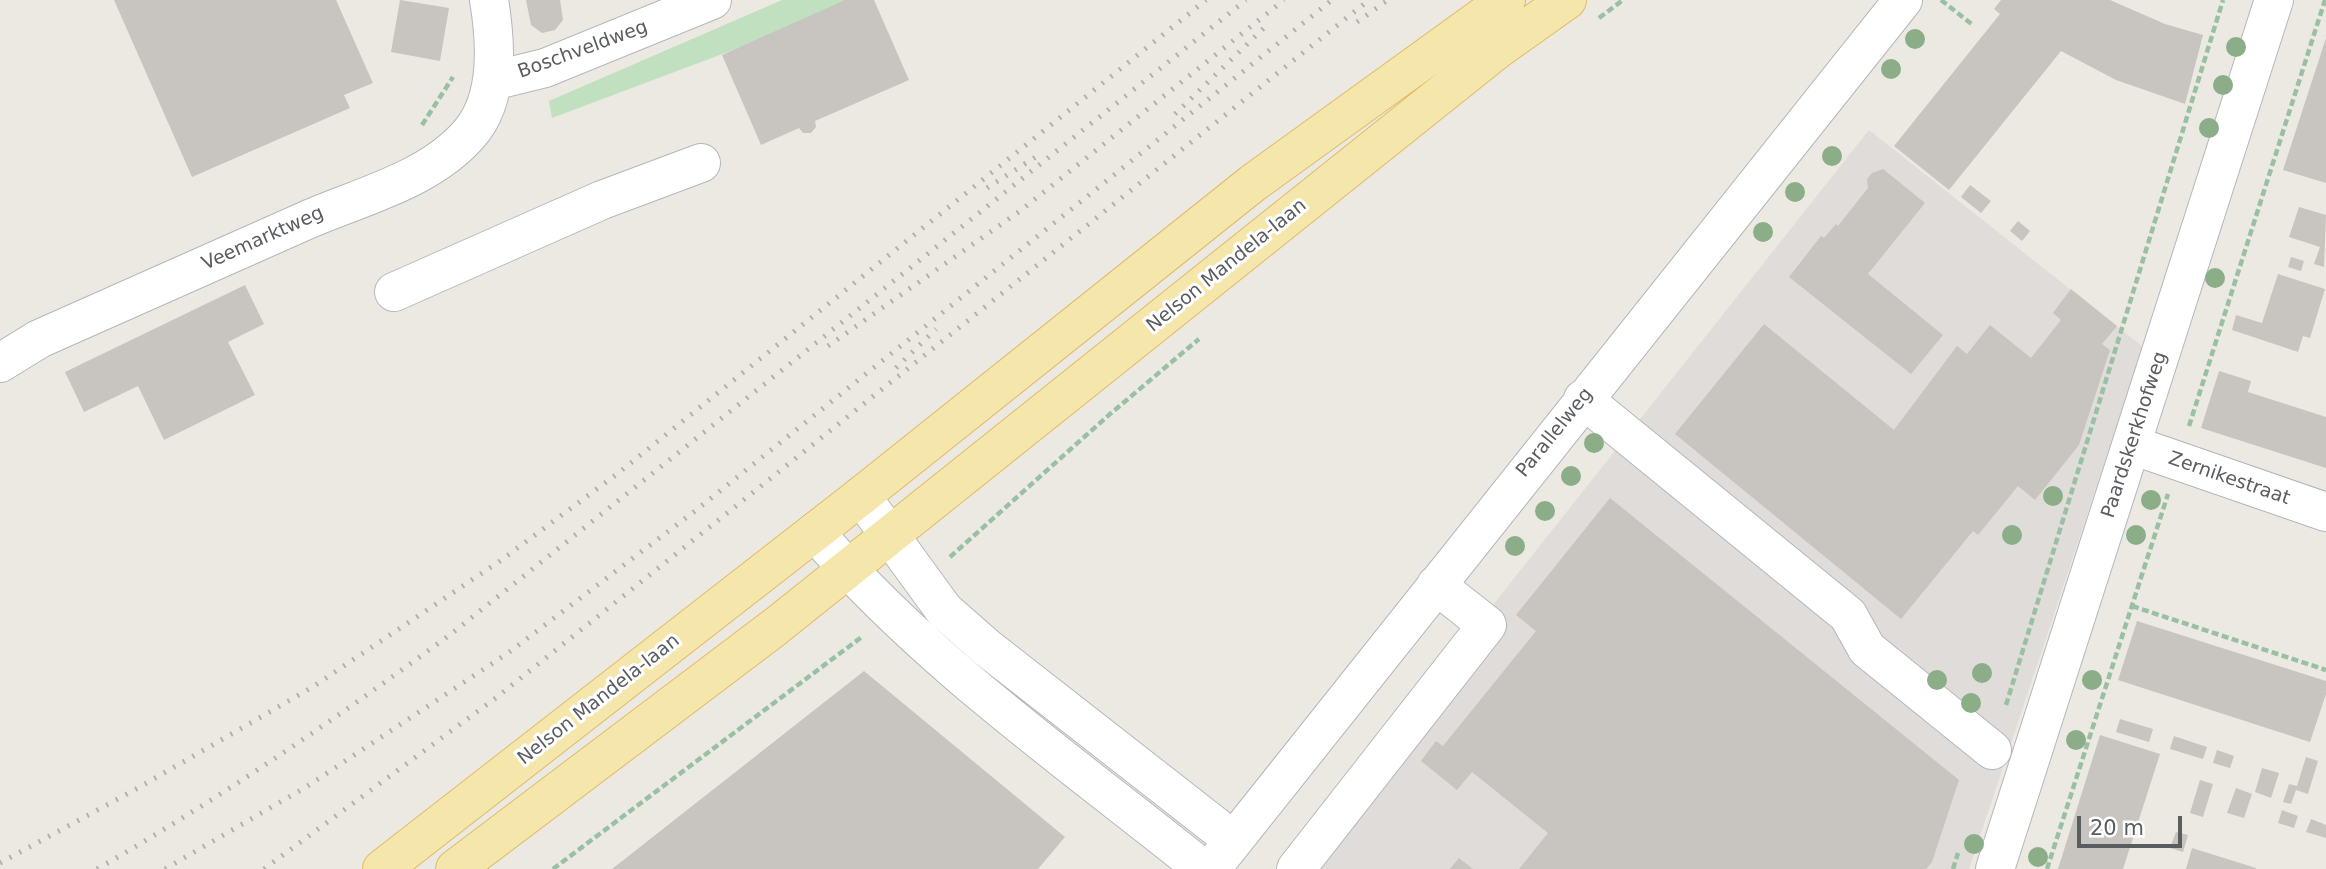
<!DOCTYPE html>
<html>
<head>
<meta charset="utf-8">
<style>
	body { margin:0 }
	#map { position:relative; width:2326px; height:869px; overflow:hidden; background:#ebe9e1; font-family:"DejaVu Sans",sans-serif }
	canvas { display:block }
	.scale { position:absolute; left:2077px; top:816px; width:105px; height:32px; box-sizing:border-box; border:4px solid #5a5d60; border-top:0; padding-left:9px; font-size:21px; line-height:24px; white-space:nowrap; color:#5a5d60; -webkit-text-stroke:5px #fff; paint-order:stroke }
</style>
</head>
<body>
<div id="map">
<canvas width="2326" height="869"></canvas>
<div class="scale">20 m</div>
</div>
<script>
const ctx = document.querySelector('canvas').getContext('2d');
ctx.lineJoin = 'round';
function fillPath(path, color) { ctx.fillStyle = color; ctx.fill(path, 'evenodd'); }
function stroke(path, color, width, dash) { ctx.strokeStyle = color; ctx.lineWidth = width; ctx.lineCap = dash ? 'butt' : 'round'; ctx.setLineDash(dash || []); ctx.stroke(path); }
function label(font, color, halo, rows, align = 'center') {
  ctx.font = font + ' "DejaVu Sans",sans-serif'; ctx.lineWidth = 6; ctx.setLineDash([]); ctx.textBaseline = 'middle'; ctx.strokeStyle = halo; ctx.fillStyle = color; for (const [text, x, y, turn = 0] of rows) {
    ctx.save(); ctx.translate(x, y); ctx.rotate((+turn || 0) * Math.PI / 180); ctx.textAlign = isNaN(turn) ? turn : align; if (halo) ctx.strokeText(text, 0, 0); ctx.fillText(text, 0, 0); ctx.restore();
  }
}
const industrial = new Path2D(`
	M1869,130L2143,347L1969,869H1284Z`);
const green = new Path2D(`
	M782,0H866L552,118L549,101Z`);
const building = new Path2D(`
	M114,0H336L373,83L344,95L350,108L192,177Z
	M400,0L449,8L440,61L391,52Z
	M526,0H560L563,20L555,30L542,33L531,25Z
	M845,0H874L909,80L815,121L816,127L811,133H803L799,128L761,145L722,55Z
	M2001,0H2110L2165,24L2203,35L2185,104L2116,80L2061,51L1949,190L1894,146L2000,14L1994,9Z
	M2326,38V183L2283,170Z
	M1883,169L1925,203L1868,274L1943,335L1911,374L1789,277L1821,236L1824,238L1836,224L1838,226L1868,188L1867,179L1872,173Z
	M1970,185L1991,201L1981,213L1961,197Z
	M2299,207L2326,215L2324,267L2314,264L2320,247L2289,237Z
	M2018,221L2030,231L2022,241L2010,231Z
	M2291,257L2304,261L2301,271L2288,267Z
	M2278,274L2325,289L2310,338L2303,336L2298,352L2232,330L2236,315L2262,323Z
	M245,285L264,324L228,342L255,395L164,440L138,386L84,412L65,372Z
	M2071,289L2117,326L2102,344L2110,350L2079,445L2035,500L2018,486L1978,535L1973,531L1901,619L1675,434L1764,324L1894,430L1957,346L1967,354L1990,325L2031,358L2061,320L2053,313Z
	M2219,371L2251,381L2248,392L2326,417V468L2201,428Z
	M1610,498L1959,780L1932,862L1926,869H1519L1548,833L1472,772L1457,790L1421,761L1436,741L1443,746L1536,631L1516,615Z
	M2137,621L2326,681V694L2310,742L2118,680Z
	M864,671L1065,837L1038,869H612Z
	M2120,719L2153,729L2149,742L2116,732Z
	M2100,735L2160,754L2123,869H2058Z
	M2174,736L2207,747L2203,759L2170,749Z
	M2217,750L2234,756L2230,768L2213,763Z
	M2306,757L2318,761L2308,794L2296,790L2291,804L2283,802L2289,784L2297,786Z
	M2262,768L2279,773L2271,798L2255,792Z
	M2200,780L2213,784L2203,817L2190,813Z
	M2236,788L2252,794L2244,818L2227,813Z
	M2282,810L2298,816L2294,828L2278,823Z
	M2311,819L2326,825V838L2306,832Z
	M2176,832L2188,835L2183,852L2170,848Z
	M2192,848L2256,868V869H2186Z
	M1459,858L1473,869H1450Z`);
const path = new Path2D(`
	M1941,0L1974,26
	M1599,18L1623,0
	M422,125L453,77
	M2189,426L2325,0
	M950,557L1110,414L1199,339
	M2132,606L2326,670
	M2006,705L2223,0
	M553,869L863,636
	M1953,869L1958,853
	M2047,869L2168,494`);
const minor = new Path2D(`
	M492,81L545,68L712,0
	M394,292L602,200L701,163
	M0,363L39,339C129,299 218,259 307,220C362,196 430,180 470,133C500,98 496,42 489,0
	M1583,399L1848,615L1867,649L1992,750
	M2132,445L2326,512
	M861,496L944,610L986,647L1233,840
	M815,532C926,662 1070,762 1203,869
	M1211,869L1903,0
	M1296,869L1487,625L1436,585
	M1995,869L2274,0`);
const major = new Path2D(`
	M382,869L861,496L1253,183L1506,0
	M455,869L775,627L1498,49L1567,0`);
const rail = new Path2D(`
	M1357,22L1388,0
	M1175,114L1266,26
	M987,188L1037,156
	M828,346L1020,211L1284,0
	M896,368L936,329
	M0,863L138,788L311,688L500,561L617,474L1206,0
	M97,869C221,798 337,718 451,634L1246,0
	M165,869L306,787L508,653L695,511L1332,0
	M264,869L497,697L1369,0`);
const trees = [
	[1915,39],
	[2236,47],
	[1891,69],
	[2223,85],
	[2209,128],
	[1832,156],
	[1795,192],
	[1763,232],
	[2215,278],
	[1594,443],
	[1571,476],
	[2053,496],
	[2151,500],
	[1545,511],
	[2012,535],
	[2136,535],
	[1515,546],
	[1982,673],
	[1937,680],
	[2092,680],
	[1971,703],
	[2076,740],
	[1974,844],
	[2038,857]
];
const streetNames = [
	["Boschveldweg",583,50,-20],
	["Veemarktweg",263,239,-24],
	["Nelson Mandela-laan",1227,266,-39],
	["Parallelweg",1555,433,-51],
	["Paardskerkhofweg",2135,435,-72],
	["Zernikestraat",2229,479,19],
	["Nelson Mandela-laan",599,700,-38]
];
fillPath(industrial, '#dfdcd9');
fillPath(green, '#c1e0c0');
fillPath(building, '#c8c5c0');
stroke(minor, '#b4b7ba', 40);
stroke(major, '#e0bb65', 40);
stroke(path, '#9ac0a4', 4.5, [7, 3.5]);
stroke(minor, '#fff', 38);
stroke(major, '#f5e7ac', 38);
stroke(rail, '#b0b1b1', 5, [2, 9]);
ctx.fillStyle = '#8bad88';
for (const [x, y] of trees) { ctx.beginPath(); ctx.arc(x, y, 10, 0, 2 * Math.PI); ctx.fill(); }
label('19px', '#5a5d60', '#fff', streetNames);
</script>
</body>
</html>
